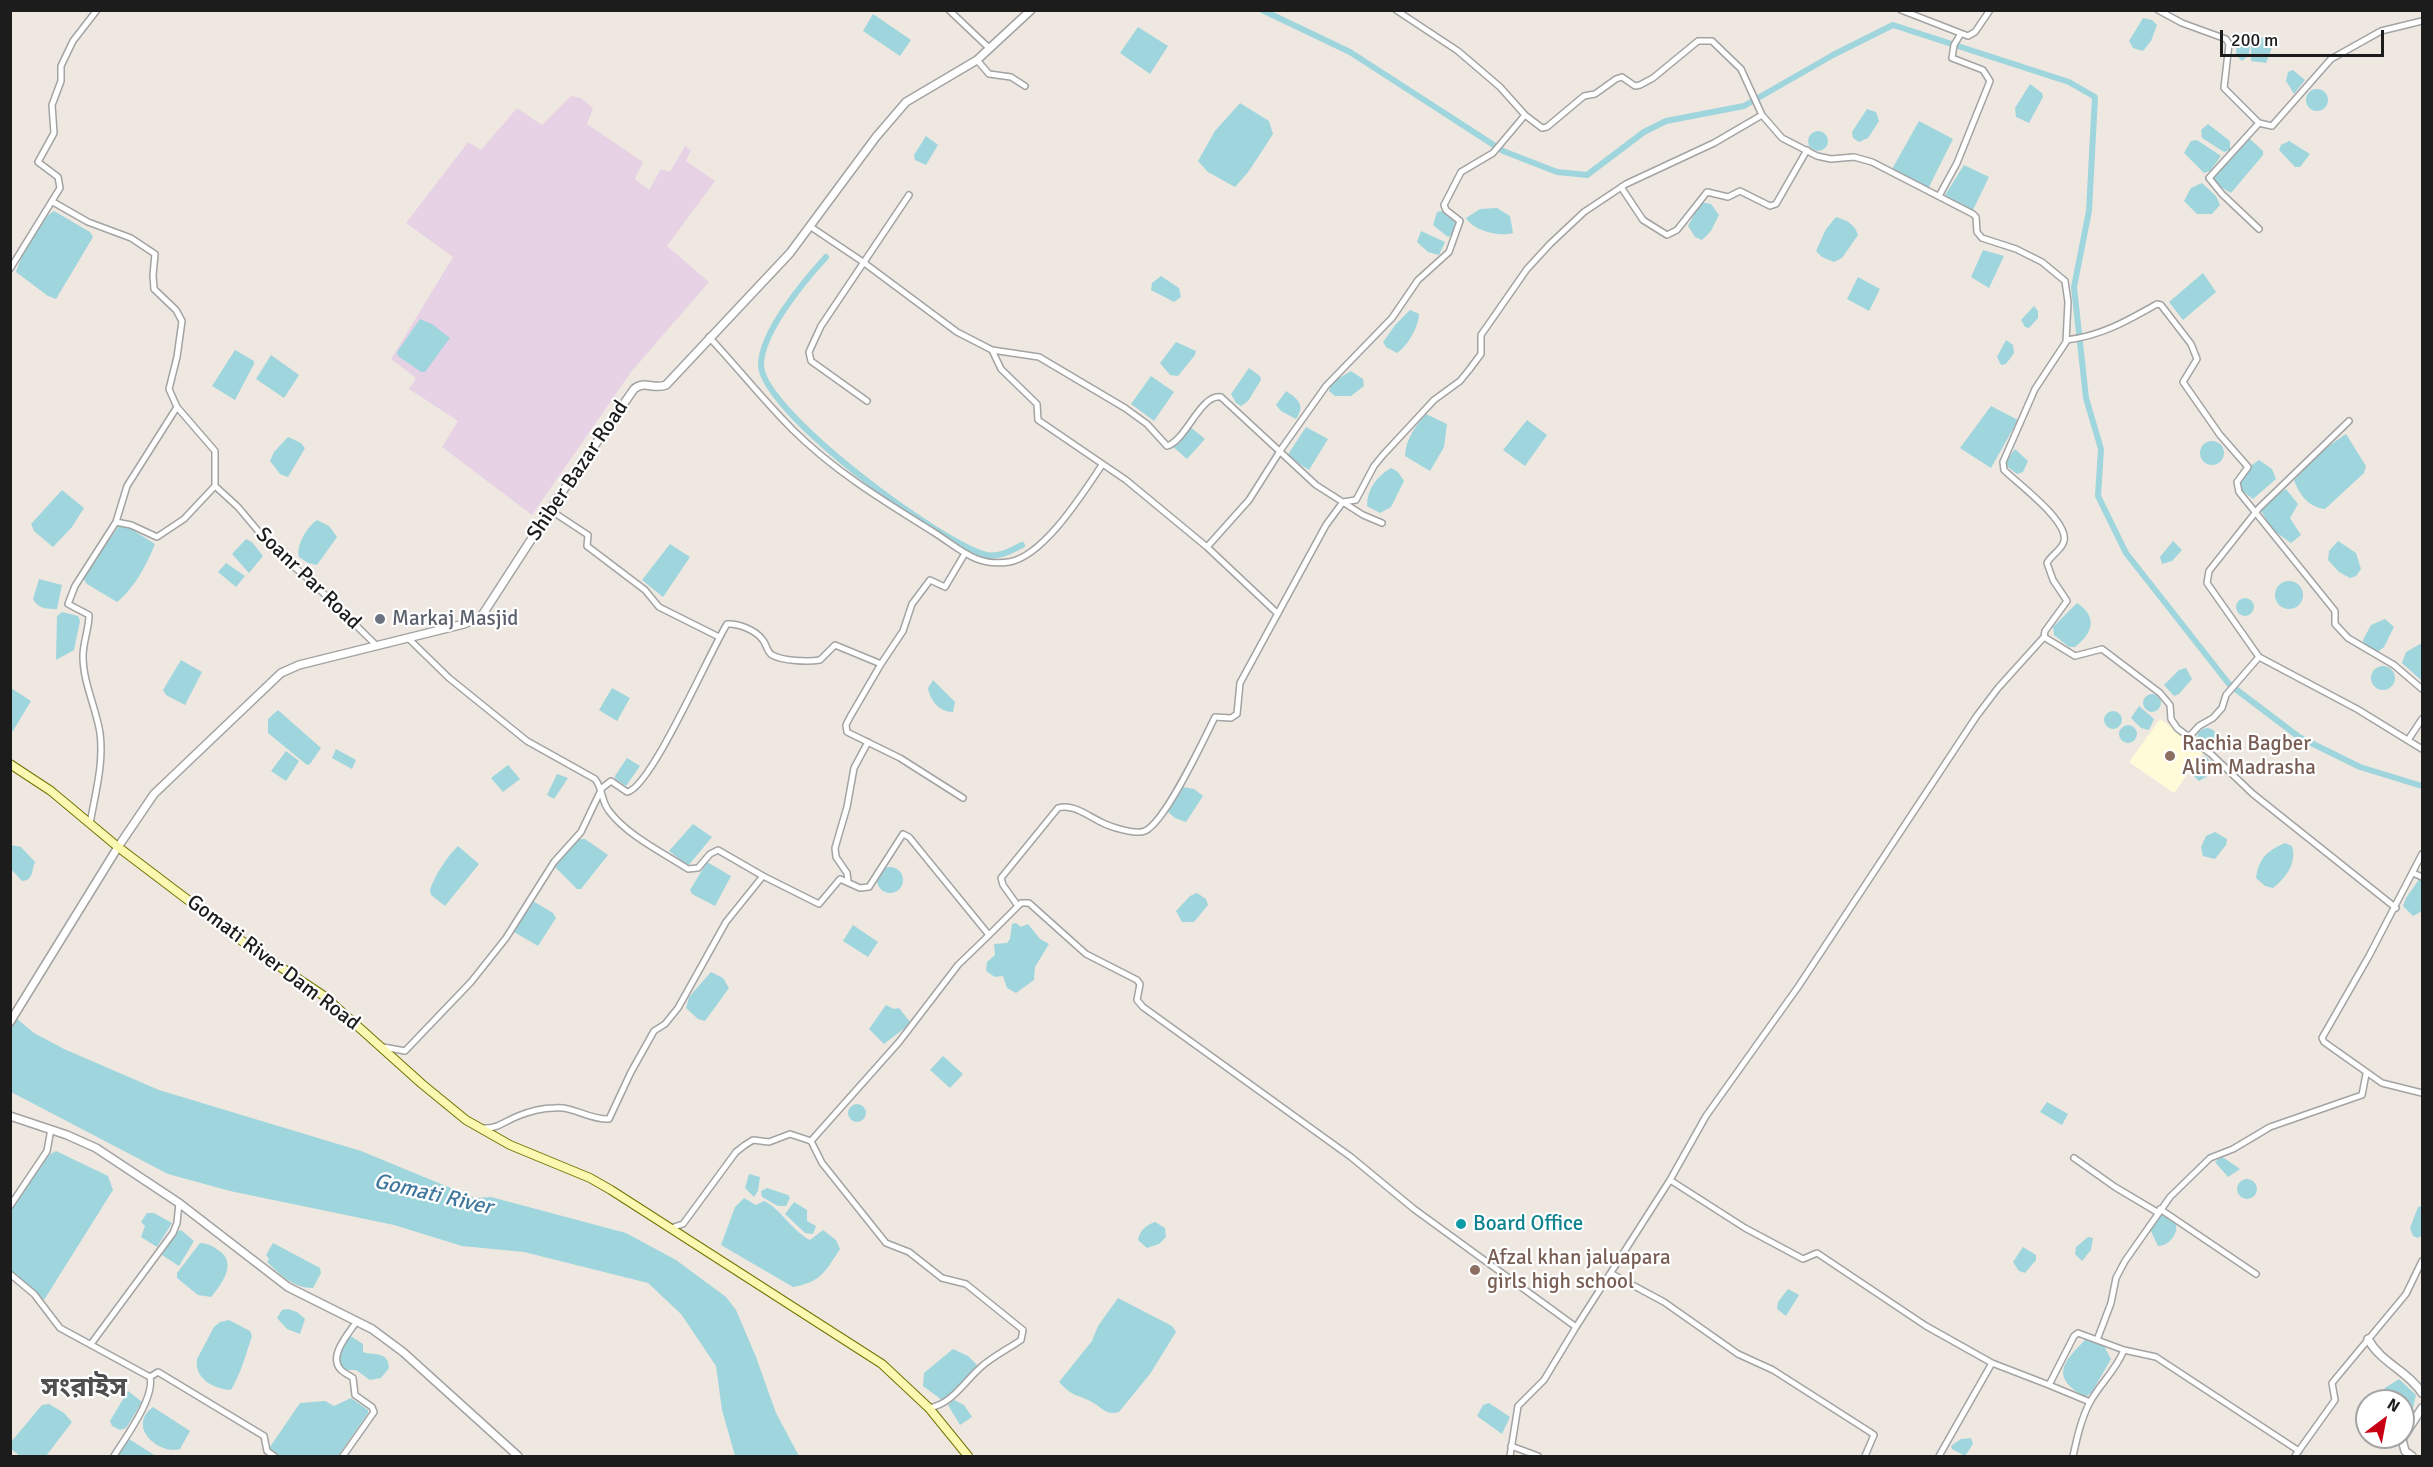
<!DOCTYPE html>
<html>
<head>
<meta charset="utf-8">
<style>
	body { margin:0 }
	#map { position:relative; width:2433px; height:1467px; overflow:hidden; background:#eee8e1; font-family:Signika,sans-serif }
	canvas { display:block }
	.frame { position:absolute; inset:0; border:12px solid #1c1c1c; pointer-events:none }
	.north { position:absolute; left:2355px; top:1389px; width:60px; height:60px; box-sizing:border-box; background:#fff; border:2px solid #a4a4a4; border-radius:50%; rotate:32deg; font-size:16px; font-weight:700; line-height:24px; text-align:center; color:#1c1c1c }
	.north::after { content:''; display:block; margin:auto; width:21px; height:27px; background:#c70013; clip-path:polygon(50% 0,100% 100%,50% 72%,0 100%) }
	.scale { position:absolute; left:2220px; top:30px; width:164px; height:27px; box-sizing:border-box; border:3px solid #1c1c1c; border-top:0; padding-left:8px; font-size:18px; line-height:21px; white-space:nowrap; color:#1c1c1c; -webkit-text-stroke:4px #fff; paint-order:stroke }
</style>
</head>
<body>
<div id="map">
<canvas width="2433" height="1467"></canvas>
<div class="frame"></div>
<div class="north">N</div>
<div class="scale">200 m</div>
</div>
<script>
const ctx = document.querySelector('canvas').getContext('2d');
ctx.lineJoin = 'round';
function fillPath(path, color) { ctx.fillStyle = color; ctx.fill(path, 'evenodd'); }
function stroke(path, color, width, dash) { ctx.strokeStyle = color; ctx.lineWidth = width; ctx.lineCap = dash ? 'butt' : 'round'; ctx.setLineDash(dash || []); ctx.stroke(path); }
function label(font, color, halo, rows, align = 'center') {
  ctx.font = font + ' Signika,"Noto Sans Bengali",sans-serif'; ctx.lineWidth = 4.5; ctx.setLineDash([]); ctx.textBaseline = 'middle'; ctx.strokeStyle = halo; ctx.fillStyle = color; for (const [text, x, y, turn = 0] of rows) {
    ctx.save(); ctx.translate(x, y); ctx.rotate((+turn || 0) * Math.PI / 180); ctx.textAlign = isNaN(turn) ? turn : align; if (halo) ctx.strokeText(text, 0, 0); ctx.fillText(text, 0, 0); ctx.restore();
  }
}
const industrial = new Path2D(`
	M571,96L581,98L593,108L587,124L643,162L635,179L649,190L661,169L670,172L685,146L691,150L686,161L715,181L667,246L709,282L631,372L532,515L442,447L458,421L409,389L416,378L391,359L453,257L406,223L468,142L481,150L517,108L542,125Z`);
const education = new Path2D(`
	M2160,719L2204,751L2174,793L2129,762Z`);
const water = new Path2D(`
	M873,14L911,40L900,56L863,31Z
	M2143,18L2152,20L2157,25L2151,41L2143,51L2133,48L2129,41Z
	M1138,27L1168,46L1150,74L1120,53Z
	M2247,35L2251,38L2249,55L2242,61L2236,55L2237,38Z
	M2258,36L2274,42L2266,63L2251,61V46Z
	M2293,70L2305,80L2294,94L2286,81L2288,72Z
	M2030,84L2042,93L2043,97L2029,123L2016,117L2015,108Z
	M2306 100a11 11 0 1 1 22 0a11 11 0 1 1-22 0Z
	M1240,103L1269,121L1273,134L1249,171L1235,187L1208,172L1198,161L1215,131Z
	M1867,109L1876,112L1879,121L1868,138L1859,142L1853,138L1852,132Z
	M1919,121L1953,139L1928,189L1891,171Z
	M2208,124L2230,141V150L2224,152L2202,138L2201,130Z
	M1808 141a10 10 0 1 1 20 0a10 10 0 1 1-20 0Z
	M926,136L938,145L926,165L915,160L914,155Z
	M2249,138L2263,151V155L2231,193L2221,187L2213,178Z
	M2197,140L2221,156L2210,171L2204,173L2184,153L2191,141Z
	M2289,141L2310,154L2300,167H2295L2279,150L2281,145Z
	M1964,165L1989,177L1972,212L1945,195Z
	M2202,183L2216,196L2220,205L2212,214H2197L2184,201L2191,188Z
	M1701,202L1711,204L1719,215L1711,231L1702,240L1695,237L1688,226Z
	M1497,208L1510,216L1513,233C1499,237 1474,231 1466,218L1480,209Z
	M54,211L90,232L93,237L56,299L48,296L16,272C23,252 36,222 54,211Z
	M1442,211L1455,222L1453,234L1448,237L1433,225L1437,212Z
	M1836,217C1846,220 1855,224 1858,235L1842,258L1834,262L1822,257L1816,251L1826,229Z
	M1421,231L1445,242L1439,255L1428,252L1417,242Z
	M1983,250L2004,256L1989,288L1971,277Z
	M2203,273L2216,292L2183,320L2169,302Z
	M1161,276L1179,288L1181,297L1174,302L1151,290L1152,283Z
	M1858,277L1880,289L1869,311L1847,299Z
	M2034,306L2038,311V318L2029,328L2025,327L2021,320Z
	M1410,310L1419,314C1419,326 1407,347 1397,353L1386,347L1383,342L1396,324Z
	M420,319L432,324L450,338L425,372H421L398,356L397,352Z
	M2006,340L2013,345L2014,353L2006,364L2001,365L1997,357Z
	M1176,342L1196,351L1195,355L1178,376L1170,375L1160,363Z
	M235,350L254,361V364L235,400L212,386Z
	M271,355L299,375L284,398L256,379Z
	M1249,368L1260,376L1261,380L1248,401L1241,406L1236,403L1231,394Z
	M1351,371L1363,379L1364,386L1351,396H1335L1329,391L1331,383Z
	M1151,376L1174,392L1154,421L1131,404Z
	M1286,391C1298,399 1306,405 1296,419L1281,411L1276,405Z
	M1991,406L2018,420L1991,468L1960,448Z
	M1426,414L1447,424L1444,447L1430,471L1405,456C1406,438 1415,427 1426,414Z
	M1527,420L1547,435L1525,466L1503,450Z
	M1189,426L1205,439L1187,459L1172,446Z
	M1306,427L1328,439L1309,470L1287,456Z
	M2346,434L2366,466L2364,473L2325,509C2308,507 2299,494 2294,480L2320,452Z
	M288,437L301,443L305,448L288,477L280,474L270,461L274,452Z
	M2200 453a12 12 0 1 1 24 0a12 12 0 1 1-24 0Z
	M2015,449L2028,461L2023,472L2017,474L2004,464Z
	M2259,460L2272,469L2276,479L2253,499L2240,489L2239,481L2249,467Z
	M1391,468L1398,472L1404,481L1391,507L1380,513L1367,506C1367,489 1377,476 1391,468Z
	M2286,489L2298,504L2290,518L2301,535L2291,543L2273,530L2261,511L2274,496Z
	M62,490L84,508L72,527L53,547L34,531L31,524Z
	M317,520L329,526L337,537L317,565L308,563L299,557C296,545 307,527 317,520Z
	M119,526L128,527L155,544C147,564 134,589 117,602L87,584L82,577Z
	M246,539L252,542L263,556L249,573L232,554Z
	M2173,541L2182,550L2172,561L2162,564L2160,557Z
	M2338,541L2356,553L2361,569L2356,576L2350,578L2339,572L2328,560L2329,551Z
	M670,544L690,557L663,597L642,580Z
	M226,563L245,576L236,587L218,572Z
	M39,579L62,585L57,609C47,609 38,609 33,599Z
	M2275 595a14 14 0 1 1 28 0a14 14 0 1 1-28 0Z
	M2236 607a9 9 0 1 1 18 0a9 9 0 1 1-18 0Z
	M2077,603C2098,617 2093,633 2075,647H2069L2054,635L2053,627Z
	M62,612L78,616L80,621L74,650L56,660L57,616Z
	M2385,619L2394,627L2384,647L2376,653L2364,645L2363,640L2371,625Z
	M2422,643V681L2402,663L2406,652Z
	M181,660L202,672L185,705L166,695L163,690Z
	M2371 678a12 12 0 1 1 24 0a12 12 0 1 1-24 0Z
	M2186,668L2192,679L2179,694L2174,696L2164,685L2179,670Z
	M933,680L955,702L953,712C939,712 930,700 928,688Z
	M11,688L31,701L11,734Z
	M612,688L630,698L617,721L599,710Z
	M2143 703a9 9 0 1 1 18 0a9 9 0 1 1-18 0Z
	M2139,706L2154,719L2149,730L2141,728L2131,718Z
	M278,710L321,748L310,764L307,765L268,733V719Z
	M2104 720a9 9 0 1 1 18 0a9 9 0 1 1-18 0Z
	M2119 734a9 9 0 1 1 18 0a9 9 0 1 1-18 0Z
	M2197 738a10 10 0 1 1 20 0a10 10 0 1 1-20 0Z
	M336,749L356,760L352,769L332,758Z
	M286,751L299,761L286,781L271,771Z
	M2205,756L2213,763L2206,777L2199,781L2192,774C2194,766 2198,759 2205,756Z
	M627,758L640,766L626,786L615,779V776Z
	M508,765L520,779L503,792L491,778Z
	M557,774L568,778L554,799L547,795Z
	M1183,787L1194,789L1203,796L1186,822L1175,818L1167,811L1177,791Z
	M693,824L712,837L688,866L669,851Z
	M2215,832L2227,839L2226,845L2215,859L2203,856L2201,847L2206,836Z
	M579,839H585L608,855L581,889H577L555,867Z
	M2285,843L2292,846C2297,863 2286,878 2273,888L2265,886L2256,878C2259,858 2267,851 2285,843Z
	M11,845L21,847L35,862C31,871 34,880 22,881L11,869Z
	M458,846L479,864L445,906L431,895L430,890C435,875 446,858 458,846Z
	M707,862L731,876L715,906L692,894L690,890Z
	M877 880a13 13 0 1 1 26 0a13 13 0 1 1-26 0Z
	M2420,878L2422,879V911L2413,916L2403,906L2406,898Z
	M1197,893L1206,899L1208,905L1194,922H1182L1176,911L1190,896Z
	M533,901L553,913L556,918L538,946L514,932Z
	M1016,923L1021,927L1028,924L1040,939L1049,944L1035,967L1034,980L1016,993L1007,988L1003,976L995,977L986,971L987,962L995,955L994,944L1007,943L1010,939L1012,924Z
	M853,925L878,942L868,957L843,941Z
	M711,972L723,978L729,988L705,1021L698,1019L686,1008L689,997Z
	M886,1005L894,1009L899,1008L911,1023L884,1044L869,1029Z
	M10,1013L34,1033L64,1049L159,1090L361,1151L475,1198L491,1197L626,1233L676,1260L726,1297L736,1310L756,1357L776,1413L799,1456H735L722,1410L716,1366L681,1314L648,1283L524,1252L462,1246L394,1225L230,1191L168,1174L11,1092Z
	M943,1056L963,1074L950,1088L930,1070Z
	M2047,1102L2068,1114L2062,1125L2040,1112Z
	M848 1113a9 9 0 1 1 18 0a9 9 0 1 1-18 0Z
	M56,1151L108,1176L113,1190L44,1300L11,1271V1211L47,1156Z
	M2221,1156L2240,1169L2228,1177L2215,1162Z
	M749,1174L760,1177L758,1191L754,1197L745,1188Z
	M2237 1189a10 10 0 1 1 20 0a10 10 0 1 1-20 0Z
	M767,1188L788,1195L790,1198L786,1206H778L762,1197L761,1191Z
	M744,1198L756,1205L764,1201C781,1209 792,1231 810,1240L823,1230L836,1240L840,1249C825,1272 821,1282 793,1287L721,1245L735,1207Z
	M794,1202L807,1210V1221L816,1226L813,1234L805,1233L785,1214Z
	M2422,1206V1235L2418,1238L2413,1236L2410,1228L2418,1207Z
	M147,1213H154L172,1223L157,1247L141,1237L145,1226L141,1222Z
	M2166,1213C2169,1217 2175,1220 2176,1225C2178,1235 2168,1246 2158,1246L2150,1229L2159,1215Z
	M1155,1222L1165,1228L1166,1237L1159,1244L1147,1248L1138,1240C1140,1230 1146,1225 1155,1222Z
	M181,1230L194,1241L179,1266L162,1255L176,1232Z
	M2088,1237L2093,1238L2091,1250L2082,1261L2075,1254L2076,1247Z
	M200,1243C207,1243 213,1246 218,1250C238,1262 222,1284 211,1297L198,1295L177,1278V1273Z
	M273,1243L320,1268L321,1273L313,1288C293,1288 281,1275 267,1262L269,1259L266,1255Z
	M2023,1247L2036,1255V1260L2025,1273L2019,1271L2013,1262Z
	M1788,1289L1799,1295L1786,1316L1777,1309L1778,1302Z
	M1118,1298L1172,1326L1176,1332L1150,1374L1119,1412C1106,1416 1103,1408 1092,1402C1075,1393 1074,1398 1059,1382L1092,1341L1098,1326Z
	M288,1309L297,1312L305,1319L300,1334L287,1329L277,1318L282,1310Z
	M229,1320L250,1331L252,1336C246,1354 241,1373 231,1390C214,1389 194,1379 197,1359L214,1327L220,1322Z
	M349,1335L363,1344V1352C376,1356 388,1351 389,1368L381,1378L370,1380L356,1370H345C334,1358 342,1347 349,1335Z
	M2086,1339L2104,1346L2111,1359L2092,1392L2085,1397C2050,1377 2062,1363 2086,1339Z
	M953,1349L968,1356L977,1365L975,1371L946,1399L942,1400L923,1386L924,1373Z
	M2399,1379L2416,1395L2412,1412L2403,1419V1401H2376L2385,1388Z
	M128,1391L142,1402L126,1428L120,1430L112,1426L110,1421Z
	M351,1398L368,1410V1413L338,1456H275L268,1450L300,1403L325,1401L334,1406Z
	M954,1400L964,1405L972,1417L960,1425L948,1405Z
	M1489,1403L1510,1417L1502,1434L1477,1416L1483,1405Z
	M49,1404L64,1413L72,1422L46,1456H20L11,1449V1442L42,1405Z
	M153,1407L190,1431L180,1449C159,1455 126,1427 153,1407Z
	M1971,1438L1973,1444L1965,1456L1952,1449L1951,1446L1961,1439Z
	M129,1439L156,1456H117Z`);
const canal = new Path2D(`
	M1262,10L1350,52L1503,151L1557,172L1587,175L1644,132L1666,121L1744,106L1833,55L1893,25L2069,82L2095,97L2089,211L2074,287L2086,398L2101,449L2098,496L2126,553L2229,684L2299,737L2360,767L2422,786
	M826,257C805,280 761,332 761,365C762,412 943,545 987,555C1000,557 1010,551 1022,545`);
const minor = new Path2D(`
	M949,10L989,48
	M1396,10L1458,51L1500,87L1525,115
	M1901,10L1968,36L1975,32L1990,10
	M2158,10L2182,23L2226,39L2229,44L2224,88L2259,123
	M977,60L989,74L1011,77L1025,86
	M1621,187L1643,220L1667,235L1677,230L1707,192L1728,197L1740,191L1770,206L1776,204L1807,150
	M1939,196L1957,163L1990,81L1983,70L1952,58L1954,45L1960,35
	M53,202L88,222L131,238L155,254L153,275L154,289L176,310L182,321L177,357L169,389L177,407L215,451V486
	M811,227L863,262L957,332L992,350L1001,369L1037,404L1038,420L1126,480L1207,547L1277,613
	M2259,229L2222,194L2209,178L2259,123L2272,126L2331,59L2381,31L2422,21
	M10,269L60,188L58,177L38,162L54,133L52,105L61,81V66L73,41L97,10
	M709,337C737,367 763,400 792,429C834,471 885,502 935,533C960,549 976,567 1009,562C1044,556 1083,493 1102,465
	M2066,340C2101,336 2127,321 2157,304L2161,305L2191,344L2197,359L2183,382L2220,435L2248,467L2237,482L2239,492L2335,611V624L2348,638L2394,665L2422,689
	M992,350L1039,357L1125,408L1147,424L1167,446C1186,441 1200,394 1221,397L1316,485L1363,515L1382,523
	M867,401L811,361L809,352L821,326L909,195
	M215,486L238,507L274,550L311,581L376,645
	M550,510L588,535L587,546L645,590L659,607L719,637
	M116,522L131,525L157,537L184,519L215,486
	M1207,547L1249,500L1282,448L1326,386L1392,318L1418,280L1449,252L1460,221L1446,210L1444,205L1461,172L1493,153L1525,115L1542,128L1547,127L1584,96L1595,94L1616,79L1622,77L1635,86L1640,85L1653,78L1698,41H1712L1741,69L1762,115L1782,138L1817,156L1831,159L1854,157L1872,162L1973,214L1976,217L1977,232L1982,238L2016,249L2042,262L2065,281L2068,302L2066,342L2035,389L2003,462L2004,470C2017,483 2069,521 2064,541C2062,550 2051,555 2047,563L2053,580L2067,601L2045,631L2044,637L2075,656L2102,649L2160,693L2170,705L2171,719L2177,728L2211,754L2253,794L2396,908
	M408,638L449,678L527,741L595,779C603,789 601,801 609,811C628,836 662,852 688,869L698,868L710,854L718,850L763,876
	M2259,657L2357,709L2422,749
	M881,664L850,717L846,725L847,732L900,758L963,798
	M2189,737L2199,726L2213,718L2222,708L2226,695L2259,657L2207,583L2209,571L2259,508L2349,421
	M2408,740L2422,719
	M90,824C95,794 104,764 100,733C96,707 83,683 83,656C83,642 89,629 89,615L68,604L75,586L116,522L127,486L177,407
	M2422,854L2369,956L2322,1038L2324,1042L2382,1083L2422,1093
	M2413,873L2422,877
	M848,881L847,873L836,857L835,848L847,807L854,768L868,742
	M1018,906L1003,885L1001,878L1058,808C1072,803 1088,816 1101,822C1110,827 1136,835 1145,831C1166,821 1204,739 1215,717L1231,718L1237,714L1240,683L1326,525L1343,502L1356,500L1374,466L1383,455L1434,400L1460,381L1469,370L1481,354V335L1527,269L1550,244L1584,212L1626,184L1714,143L1762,115
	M383,1047L405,1051L471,982L506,938L554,862L581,832L602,788L611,781L627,792C651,788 710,651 727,624C738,623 755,630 762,639C767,644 766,651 772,655C783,661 808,662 820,660L835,645L881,664L903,631L912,604L930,580L945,587L964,555
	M483,1128C498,1129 505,1121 518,1116C528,1112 543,1108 554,1108C574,1106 589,1120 609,1119L631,1072L654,1031L665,1024L678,1008L726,922L763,876L819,904L840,879L860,888L869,887L903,834L909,837L989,935L1021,903H1029L1086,954L1137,980L1140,984L1137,1000L1143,1007L1351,1157L1414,1209L1576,1327L1670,1180L1706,1116L1798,987L1976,717L1998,688L2044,637
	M811,1141L822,1163L886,1243L909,1252L942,1278L966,1284L1023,1330L1021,1340C1008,1349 992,1357 981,1367C964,1382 952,1404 929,1408
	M2074,1158L2115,1187L2157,1212
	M1670,1180L1745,1228L1803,1259L1817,1253L1926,1326L1992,1363L1939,1456
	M10,1206L47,1151L51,1129
	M2160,1209L2256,1274
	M671,1228L683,1224L736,1152L745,1145L753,1140L769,1142L790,1134L811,1141L899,1042L958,965L989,935
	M10,1274L34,1294L60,1328L150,1377
	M1612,1274L1664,1302L1738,1354L1773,1370L1870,1432L1874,1435L1865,1456
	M2097,1340L2111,1303L2116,1278L2125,1261L2170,1197L2210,1158L2233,1149L2270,1127L2362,1095L2366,1074
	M91,1344L173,1233L177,1223L179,1203
	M1992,1363L2049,1385L2074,1336L2078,1333L2124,1350L2156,1357L2299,1451
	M2049,1385L2090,1402
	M1511,1446L1538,1456
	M114,1456C125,1438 155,1398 150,1377L158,1372L264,1436L267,1451L274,1456
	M343,1456L374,1412L372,1407L355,1395L353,1378C349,1375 344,1373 341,1370C327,1356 350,1332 357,1321
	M1510,1456L1518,1406L1544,1380L1576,1327
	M2073,1456C2077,1438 2081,1419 2090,1402C2100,1384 2116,1370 2124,1350
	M2295,1456L2335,1400L2332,1383L2406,1294L2422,1261`);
const tertiary = new Path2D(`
	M10,1022L118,847L154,794L281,673L299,665L464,624L481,617L560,495L634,389C644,380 654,390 666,385L790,253L876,137L906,102L977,60L1031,10
	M10,1116L67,1135L96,1148L179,1203L288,1287L372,1329L403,1352L518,1456
	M2368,1339C2381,1363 2408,1371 2422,1393
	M2412,1456L2405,1451L2402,1439L2422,1408`);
const secondary = new Path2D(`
	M10,764L51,791L118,847L246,944L324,996L422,1084L466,1120L510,1145L590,1178L611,1190L882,1364L929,1408L968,1456`);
const markers = [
	[380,619,6,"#6b7280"],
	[2170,756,6,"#8d6e63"],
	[1461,1224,6,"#0f9aa8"],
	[1475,1270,6,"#8d6e63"]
];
const streetNames = [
	["Shiber Bazar Road",578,471,-56],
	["Soanr Par Road",308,579,44],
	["Gomati River Dam Road",273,963,37]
];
const worshipNames = [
	["Markaj Masjid",392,619]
];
const educationNames = [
	["Rachia Bagber",2182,744],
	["Alim Madrasha",2182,768],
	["Afzal khan jaluapara",1487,1258],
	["girls high school",1487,1282]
];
const cultureNames = [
	["Board Office",1473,1224]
];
const waterNames = [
	["Gomati River",433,1195,13]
];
const districtNames = [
	["সংরাইস",84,1389]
];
fillPath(industrial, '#e7d2e5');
fillPath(education, '#fffbd8');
fillPath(water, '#9fd5dd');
stroke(canal, '#9fd5dd', 6);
stroke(minor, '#a3a3a3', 8);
stroke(tertiary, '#a3a3a3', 10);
stroke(secondary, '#727402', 10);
stroke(minor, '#fff', 5);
stroke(tertiary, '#fff', 7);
stroke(secondary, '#fbf8b1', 8);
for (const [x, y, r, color] of markers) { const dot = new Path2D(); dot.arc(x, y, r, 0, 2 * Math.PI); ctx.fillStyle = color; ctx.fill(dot); stroke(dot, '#fff', 2); }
label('21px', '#1c1c1c', '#fff', streetNames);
label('21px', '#5b616d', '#fff', worshipNames, 'left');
label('21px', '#785e54', '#fff', educationNames, 'left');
label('21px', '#0d838f', '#fff', cultureNames, 'left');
label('italic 22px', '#41789d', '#fff', waterNames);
label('bold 27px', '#4f4f4f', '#fff', districtNames);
</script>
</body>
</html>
